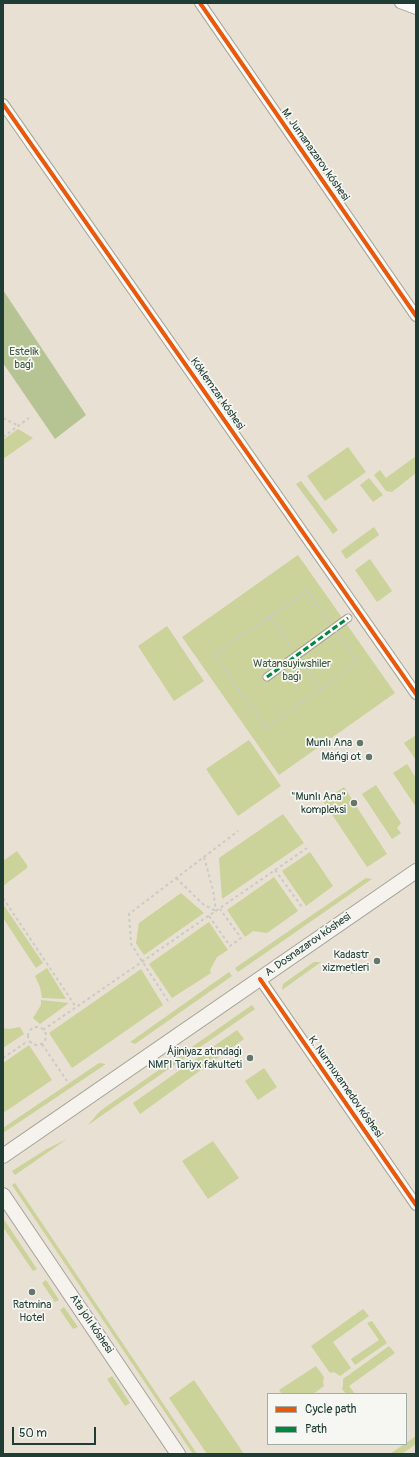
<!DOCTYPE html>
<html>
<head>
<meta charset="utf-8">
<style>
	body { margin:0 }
	#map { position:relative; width:419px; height:1457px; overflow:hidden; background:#e8e0d2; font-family:Pangolin,sans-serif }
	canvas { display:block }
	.frame { position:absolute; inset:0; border:4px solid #1f3d34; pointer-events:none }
	.legend { position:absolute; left:267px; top:1393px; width:140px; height:52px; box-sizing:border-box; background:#f6f6f2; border:1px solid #a0aca6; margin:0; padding:5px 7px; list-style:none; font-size:12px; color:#1f3d34 }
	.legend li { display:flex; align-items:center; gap:8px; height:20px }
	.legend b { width:20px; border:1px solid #a0aca6 }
	.scale { position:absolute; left:12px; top:1427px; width:84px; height:18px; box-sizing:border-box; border:2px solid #1f3d34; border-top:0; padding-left:5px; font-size:12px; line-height:14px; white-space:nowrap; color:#1f3d34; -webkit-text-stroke:3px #f6f6f2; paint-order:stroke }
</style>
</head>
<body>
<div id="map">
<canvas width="419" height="1457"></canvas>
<div class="frame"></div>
<ul class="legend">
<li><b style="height:5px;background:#e8590c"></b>Cycle path</li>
<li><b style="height:5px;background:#00873e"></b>Path</li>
</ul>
<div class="scale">50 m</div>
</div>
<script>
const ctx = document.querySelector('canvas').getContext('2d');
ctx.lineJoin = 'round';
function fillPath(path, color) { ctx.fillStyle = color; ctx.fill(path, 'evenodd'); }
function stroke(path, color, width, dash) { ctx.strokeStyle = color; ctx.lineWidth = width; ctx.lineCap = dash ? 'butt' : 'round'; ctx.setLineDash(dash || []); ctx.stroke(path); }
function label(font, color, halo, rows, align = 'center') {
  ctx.font = font + ' Pangolin,sans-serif'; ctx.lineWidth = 3.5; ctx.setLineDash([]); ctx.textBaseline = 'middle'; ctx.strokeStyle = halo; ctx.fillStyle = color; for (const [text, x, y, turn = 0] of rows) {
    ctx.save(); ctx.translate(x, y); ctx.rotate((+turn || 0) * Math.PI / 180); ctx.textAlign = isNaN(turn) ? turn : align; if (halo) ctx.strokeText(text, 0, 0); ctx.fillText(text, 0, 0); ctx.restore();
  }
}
const green = new Path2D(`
	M18,429L33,438L3,459V440Z
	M348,447L366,472L325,501L307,476Z
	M416,456V473L392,492L386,491L374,475L380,470L386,478Z
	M369,478L383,495L373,502L360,485Z
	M301,481L338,530L333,534L296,484Z
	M374,527L379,535L346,559L341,551Z
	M298,555L395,693L279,775L182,637Z
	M370,559L392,591L377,602L355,570Z
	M167,626L204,681L174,701L138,646Z
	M416,735V760L404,743Z
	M249,740L281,786L238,816L206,769Z
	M407,764L416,778V807L393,773Z
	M376,785L401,823L397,828L401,833L392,839L362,794Z
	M344,787L387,854L367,867L323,801Z
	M283,814L304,843L222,899L219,858Z
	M17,851L27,865V868L3,886V861Z
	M310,852L333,886L306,906L282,871Z
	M274,877L298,911L267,933L253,931L245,937L227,910Z
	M366,878L372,879L238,972L235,968Z
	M181,893L204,913L144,955L136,943L139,923Z
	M3,904L43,963L36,968L3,918Z
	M209,922L228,950L217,957L210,970L211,973L172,998L149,964Z
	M314,962H321L282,990L283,984Z
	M47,968L66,999L42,998L40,987L35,976Z
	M141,969L163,1005L72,1068L49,1033Z
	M229,972L232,976L135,1044L130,1042Z
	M41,1000L69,1003L40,1024L33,1018L41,1005Z
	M252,1005L255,1009L88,1125L100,1111Z
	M20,1027L24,1034L3,1048V1028L9,1029Z
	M237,1030L244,1039L140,1114L133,1103Z
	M29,1045L52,1080L3,1113V1063Z
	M99,1063L106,1064L3,1133V1128Z
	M264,1068L277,1087L258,1100L245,1081Z
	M67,1139L15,1175L12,1171L45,1150Z
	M213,1141L239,1178L208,1199L182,1161Z
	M15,1183L197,1454H193L12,1185Z
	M3,1218L37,1269L33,1271L3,1227Z
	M46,1280L59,1300L55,1302L42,1283Z
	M64,1307L78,1327L73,1329L60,1310Z
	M363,1309L369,1316L333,1342L351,1368L340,1376L334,1372L330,1373L311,1346Z
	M372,1321L387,1343L355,1365L351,1359L379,1340L367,1323Z
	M389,1346L395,1353L349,1386L355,1394H346L342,1389L343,1386V1379Z
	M316,1366L324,1377L323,1382L324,1386L313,1394H282L279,1390Z
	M112,1376L130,1403L125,1406L107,1379Z
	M194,1380L244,1454H207L169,1398Z
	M416,1436V1444L402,1454H390Z`);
const forest = new Path2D(`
	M3,290L86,415L55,439L3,363Z`);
const path = new Path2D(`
	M3,418L19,426
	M3,437L29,418
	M307,591L358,662L266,728L214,655Z
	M270,616L292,648
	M302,662L320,689
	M204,857L213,890L216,911
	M275,870L302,907
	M176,878L204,905L216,911
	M3,898L76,1007
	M209,916L230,946L241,938L220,909
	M351,971L353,975
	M168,1001L131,944L129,914L238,831
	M28 1036a9 9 0 1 1 18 0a9 9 0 1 1-18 0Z
	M43,1030L307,848
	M42,1044L67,1081
	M3,1058L28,1041`);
const pedestrian = new Path2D(`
	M267,677L348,618`);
const minor = new Path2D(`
	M200,3L416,316
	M400,3L416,9
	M3,104L416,694
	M260,979L416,1205`);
const secondary = new Path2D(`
	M3,1156L416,871
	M3,1195L178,1454`);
const quiet = new Path2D(`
	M267,677L348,618`);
const cycleway = new Path2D(`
	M200,3L416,316
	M3,104L416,694
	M260,979L416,1205`);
const markers = [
	[360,743,4,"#65766b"],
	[369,757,4,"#65766b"],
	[354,803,4,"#65766b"],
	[377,961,4,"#65766b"],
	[250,1058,4,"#65766b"],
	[32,1292,4,"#65766b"]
];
const streetNames = [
	["M. Jumanazarov kóshesi",315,155,55],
	["Kóklemzar kóshesi",217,394,55],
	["A. Dosnazarov kóshesi",308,945,-35],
	["K. Nurmuxamedov kóshesi",345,1087,55],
	["Ata jolı kóshesi",91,1324,56]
];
const parkNames = [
	["Estelik",24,352],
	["baǵı",24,365],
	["Watansuyiwshiler",292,664],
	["baǵı",292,677]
];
const poiNames = [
	["Munlı Ana",352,743],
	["Máńgi ot",361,757],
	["\"Munlı Ana\"",346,797],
	["kompleksi",346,810],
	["Kadastr",369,955],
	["xizmetleri",369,968],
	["Ájiniyaz atındaǵı",242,1052],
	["NMPI Tariyx fakulteti",242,1065],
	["Ratmina",32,1305,"center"],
	["Hotel",32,1318,"center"]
];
fillPath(green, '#cbd29a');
fillPath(forest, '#b6c393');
stroke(pedestrian, '#a4a49a', 9);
stroke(minor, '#a4a49a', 12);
stroke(secondary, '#a4a49a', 16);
stroke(path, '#cacbc7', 2, [3, 3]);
stroke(pedestrian, '#fcfaf8', 7);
stroke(minor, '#fcfaf8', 10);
stroke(secondary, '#f6f2ee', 14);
stroke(quiet, '#00873e', 3, [6, 3]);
stroke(cycleway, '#e8590c', 4);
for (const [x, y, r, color] of markers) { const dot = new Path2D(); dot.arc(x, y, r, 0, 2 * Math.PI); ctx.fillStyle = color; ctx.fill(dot); stroke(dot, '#f6f6f2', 1.5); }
label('11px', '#1f3d34', '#f6f6f2', streetNames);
label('11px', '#3d593f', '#f6f6f2', parkNames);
label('11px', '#1f3d34', '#f6f6f2', poiNames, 'right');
</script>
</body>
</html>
